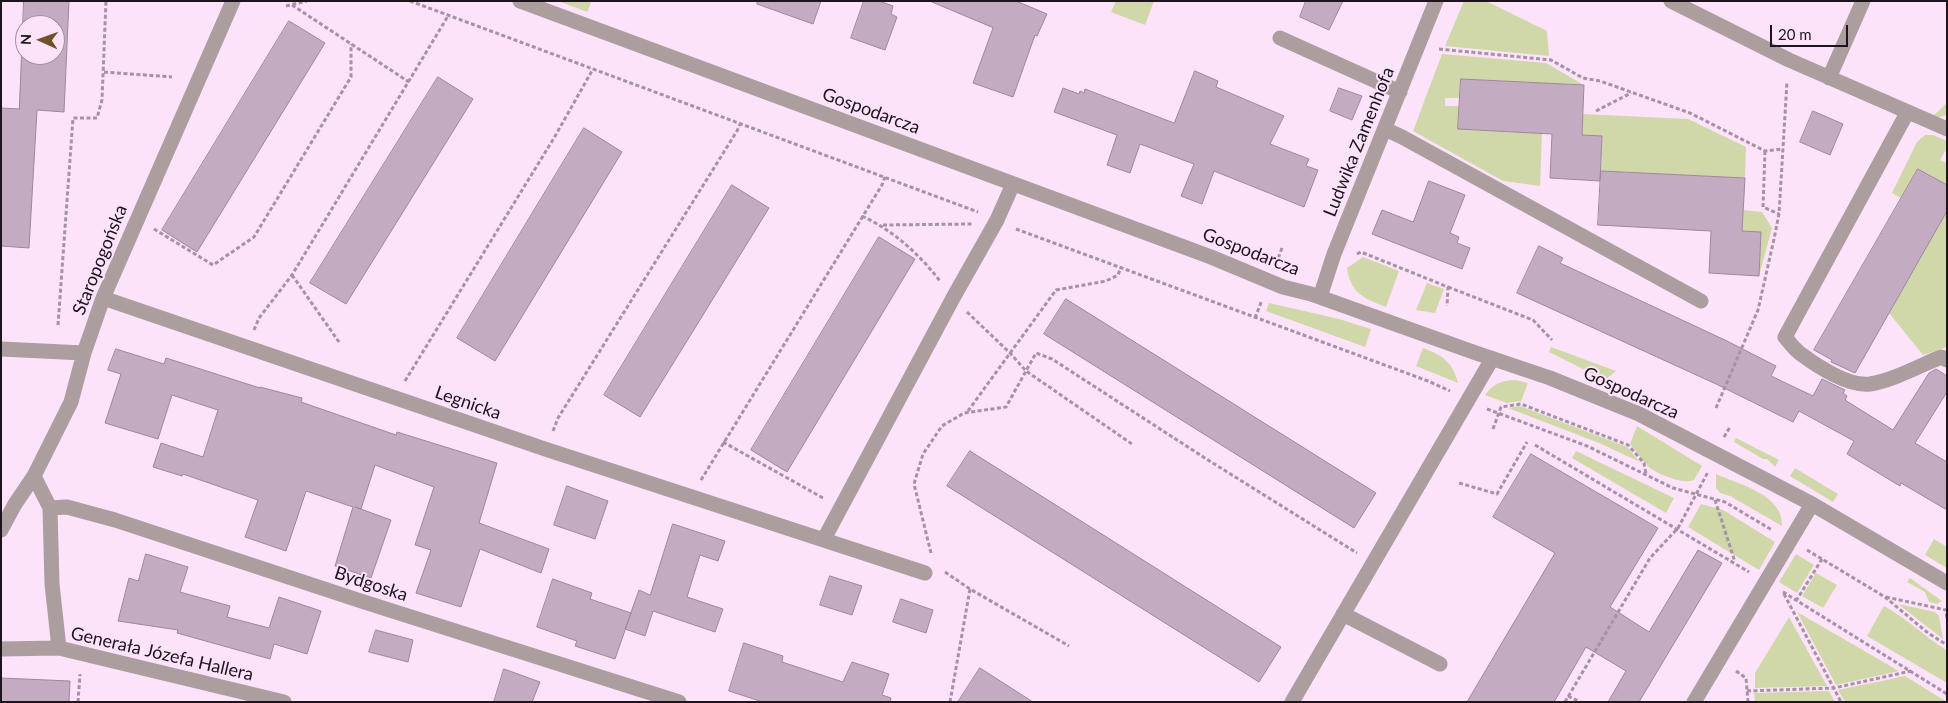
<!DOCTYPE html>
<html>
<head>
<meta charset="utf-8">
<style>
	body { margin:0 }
	#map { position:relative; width:1948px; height:703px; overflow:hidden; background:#fce3fa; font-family:Lato,sans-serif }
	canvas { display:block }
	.frame { position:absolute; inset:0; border:2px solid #1d141c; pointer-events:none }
	.north { position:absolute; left:15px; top:15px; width:50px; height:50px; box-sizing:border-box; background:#fce3fa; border:1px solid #a390a1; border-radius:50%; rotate:272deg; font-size:14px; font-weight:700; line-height:20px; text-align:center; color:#1d141c }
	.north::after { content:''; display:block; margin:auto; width:18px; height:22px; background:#725128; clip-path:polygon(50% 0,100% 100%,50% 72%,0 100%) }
	.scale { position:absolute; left:1770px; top:25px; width:78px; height:22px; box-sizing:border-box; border:2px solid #1d141c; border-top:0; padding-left:6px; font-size:15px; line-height:18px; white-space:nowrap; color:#1d141c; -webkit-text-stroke:4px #fce3fa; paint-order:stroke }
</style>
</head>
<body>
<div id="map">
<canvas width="1948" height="703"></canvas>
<div class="frame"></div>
<div class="north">N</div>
<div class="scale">20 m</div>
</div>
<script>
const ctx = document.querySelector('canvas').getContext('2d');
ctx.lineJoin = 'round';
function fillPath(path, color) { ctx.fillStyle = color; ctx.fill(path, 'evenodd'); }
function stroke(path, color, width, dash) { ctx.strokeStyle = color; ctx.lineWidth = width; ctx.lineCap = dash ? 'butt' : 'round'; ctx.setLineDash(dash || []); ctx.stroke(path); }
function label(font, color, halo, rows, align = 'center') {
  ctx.font = font + ' Lato,sans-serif'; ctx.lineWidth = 4; ctx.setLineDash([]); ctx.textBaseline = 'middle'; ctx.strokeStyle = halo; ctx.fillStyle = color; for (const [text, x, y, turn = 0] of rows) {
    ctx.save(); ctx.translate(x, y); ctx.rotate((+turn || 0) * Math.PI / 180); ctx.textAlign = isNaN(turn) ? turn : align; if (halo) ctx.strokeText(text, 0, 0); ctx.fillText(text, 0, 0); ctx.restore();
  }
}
const green = new Path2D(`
	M558,1H586L591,3L587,12Z
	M1116,1H1154L1145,25L1111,12Z
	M1464,1H1486L1547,31L1549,56L1445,46Z
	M1442,54L1546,63L1584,85L1461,79L1460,98H1445V106H1460L1459,129L1542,133L1540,186L1503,181L1413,131Z
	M1947,103V115L1939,117L1933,116Z
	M1583,114L1688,119L1746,147L1745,178L1601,171L1602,137L1582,135Z
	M1925,135H1933L1947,141V148L1940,160L1947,163V185L1918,169L1901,198L1892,193L1917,142Z
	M1743,210L1762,212L1772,228L1759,276L1761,233L1742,231Z
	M1947,211V347L1923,355L1889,313Z
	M1363,257L1399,271L1386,307C1365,299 1350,293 1347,268Z
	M1427,283L1444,289L1435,313L1416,310Z
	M1269,303L1339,319L1371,329L1365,347L1266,311Z
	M1551,347L1616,371L1605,380L1549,352Z
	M1423,348C1442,355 1453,362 1458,383L1416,366Z
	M1516,380L1528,383L1521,401L1507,403L1485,395C1493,384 1502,380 1516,380Z
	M1520,406L1627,447L1640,462L1599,443L1508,408Z
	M1637,426L1702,466L1694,480C1683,485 1660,475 1650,468C1643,462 1636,451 1630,444Z
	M1736,438L1779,460L1775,467L1767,459H1763L1734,442Z
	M1576,451L1674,498L1666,513L1572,458Z
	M1795,468L1838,494L1833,502L1790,476Z
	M1716,474C1740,485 1783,494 1782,526L1730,496L1720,493L1716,488Z
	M1701,504L1723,510L1775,542L1759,570L1688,527Z
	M1934,539L1947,547V568L1925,555Z
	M1796,554L1814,565L1797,593L1779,582Z
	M1816,573L1837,585L1823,608L1802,596Z
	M1910,578L1942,601L1937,604L1929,602L1925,592L1907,582Z
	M1898,604L1935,612L1939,616L1943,639Z
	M1884,606C1906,618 1924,636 1946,650L1947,683L1867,636Z
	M1797,612L1899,671L1836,685Z
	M1789,617L1827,686L1755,688V673Z
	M1905,676L1947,702H1845L1838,690Z
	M1829,691L1835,702H1755L1754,693Z`);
const building = new Path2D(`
	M24,1H69L64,112L37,110L29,248L1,246V108L19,109ZM25,25H55V55H25Z
	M758,1H821L813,24L757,4Z
	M864,1H879L893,6L891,14L897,17L885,50L851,38Z
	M930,1H1016L1047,14L1037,36L1035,35L1013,97L973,83L993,28Z
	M1306,1H1343L1329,30L1300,17Z
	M289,21L325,43L197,252L162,230Z
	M1195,71L1218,81L1216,87L1284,116L1270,144L1309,159L1306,166L1318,170L1304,207L1214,171L1202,204L1181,196L1194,164L1140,144L1130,173L1107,165L1117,135L1054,112L1063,88L1079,94L1080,91L1084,93L1085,89L1174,123Z
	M438,77L473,99L346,304L310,283Z
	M1461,79L1584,85L1582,135L1602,136L1600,181L1550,178L1552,134L1458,129Z
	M1339,88L1362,96L1352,120L1330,111Z
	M1813,111L1843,124L1830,155L1800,142Z
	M584,128L622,152L495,361L457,338Z
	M1918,169L1947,185V211L1855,373L1831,362L1832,360L1814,350Z
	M1601,171L1745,178L1742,231L1761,232L1759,276L1709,273L1711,231L1598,225Z
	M1429,181L1465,195L1450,233L1459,237L1457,243L1470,248L1462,269L1372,234L1382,210L1413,222Z
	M732,185L769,208L640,417L604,395Z
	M879,237L915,259L787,472L751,450Z
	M1539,246L1563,258L1560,263L1727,341L1776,366L1771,376L1813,396L1822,379L1845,390L1843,393L1847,396L1845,400L1893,430L1929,373L1936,369L1947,376V392L1915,443L1947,462V510L1901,483L1900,486L1847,454L1854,441L1799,411L1793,422L1716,384L1517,293Z
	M1066,299L1376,493L1354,528L1044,334Z
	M116,349L164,364L166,358L260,388V387L302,398L301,402L396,435L397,432L497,463L479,523L549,549L541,573L480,549L461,607L416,593L431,550L415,545L434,487L375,465L361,509L355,507L391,520L371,578L335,566L353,507L306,491L286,551L245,537L258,500L183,474L182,476L153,467L161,443L203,457L218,410L172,395L158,439L105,423L121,374L108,370Z
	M970,451L1281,647L1259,682L947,486Z
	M1531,454L1658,528L1610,607L1649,632L1698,550L1722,563L1639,702H1608L1626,671L1586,647L1554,702H1467L1555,553L1493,517Z
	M567,486L608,501L595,539L554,525Z
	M673,524L725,541L718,561L700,555L687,597L723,609L715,632L653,611L645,636L625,629L639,590L650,595Z
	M146,554L188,567L180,592L230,606L227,617L269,628L279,597L321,611L307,654L274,644L270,659L177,633L178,630L118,621L129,578L138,581Z
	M830,576L862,586L852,615L820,605Z
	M553,579L592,593L590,599L631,613L615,659L575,646L577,641L537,627Z
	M901,599L933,610L926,633L893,622Z
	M376,630L413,640L408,662L369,652Z
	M744,643L783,656L782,662L843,682L852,662L889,674L882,695L891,698L890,702H763L729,691Z
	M980,668L1033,702H958Z
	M504,669L540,682L532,702H494Z
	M1,678L70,681L69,702H1Z`);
const path = new Path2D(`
	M410,1L978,212
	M292,5L409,82
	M286,6L307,1
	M1439,49L1551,60L1583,78L1600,81L1690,113L1765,151L1783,149
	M104,72L172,77
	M1596,111L1631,93
	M1765,151L1763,207L1779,214
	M862,216C894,231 919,254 940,281
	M883,225L972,224
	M154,229L213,265L254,237L351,77V44
	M1016,229L1428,381L1450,391
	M1357,254L1361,252L1448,287L1447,306
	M1276,264L1282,248
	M292,275L339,342
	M1448,287L1533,320L1552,340
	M967,312L1011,354L1026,371L1132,444
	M1255,318L1262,300
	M58,325L73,118H97L102,100L106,1
	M254,330L259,318L292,275L448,16
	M405,381L554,138L593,69
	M1716,408L1758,310L1774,239L1779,214L1787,82
	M1487,409L1587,446L1673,488L1725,502L1772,530
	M968,411L1056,290L1106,281L1118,275L1121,267
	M1493,429L1501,407L1521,404L1628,445L1644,463L1646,474
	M553,431L558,418L737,131L740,124
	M1724,437L1730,427
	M723,442L823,498
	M1535,445L1749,572
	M701,480L882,185L885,177
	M1459,483L1497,494L1527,442
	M1715,500L1735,562
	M1807,550L1885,597L1928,633L1947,645
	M931,553L914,484L923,454L942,426L964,413L1006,407L1036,353L1052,359L1208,460L1357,553
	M945,572L970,589L1069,646
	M1783,592L1947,694
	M1784,594L1841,702
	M1886,597L1946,610L1947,620
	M1796,601L1822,559
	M1736,671L1746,678L1748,702
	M1747,691L1834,688L1911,671
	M1568,696L1580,702
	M78,702L80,674
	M950,702L970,589
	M1565,702L1650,558L1678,528L1708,472`);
const minor = new Path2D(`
	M520,1L1211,257L1283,287L1311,294L1476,353L1550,378L1639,414L1812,504L1947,583
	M1671,1L1789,60L1947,129
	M1280,38L1400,92
	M1829,78L1863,1
	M1907,113L1785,337C1790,343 1795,350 1801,354C1817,366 1849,387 1870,384C1894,380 1919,366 1941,357L1947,360
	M1385,129L1402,137L1701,301
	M1320,297L1334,254L1436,1
	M103,298L545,449L925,573
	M1,349L84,353
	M34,476L50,508L52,584L59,648
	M50,508L67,507L115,520L361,601L679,702
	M1,530L15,504L34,476L71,402L84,353L103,298L233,1
	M824,539L953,298L997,220L1013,184
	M1343,614L1440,664
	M1,649L59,648L284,702
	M1292,702L1492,359
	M1694,702L1812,504`);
const streetNames = [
	["Gospodarcza",871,111,20],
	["Ludwika Zamenhofa",1359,142,-68],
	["Gospodarcza",1251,252,21],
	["Staropogońska",100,260,-68],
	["Gospodarcza",1631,393,24],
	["Legnicka",468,403,19],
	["Bydgoska",371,584,18],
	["Generała Józefa Hallera",162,654,13]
];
fillPath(green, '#d0d8a9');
fillPath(building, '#c3acc2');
stroke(building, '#9e879c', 1);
stroke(path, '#a592a3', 3, [4, 2.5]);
stroke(minor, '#ac9d9e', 15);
label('18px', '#1d141c', '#fce3fa', streetNames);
</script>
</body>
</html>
